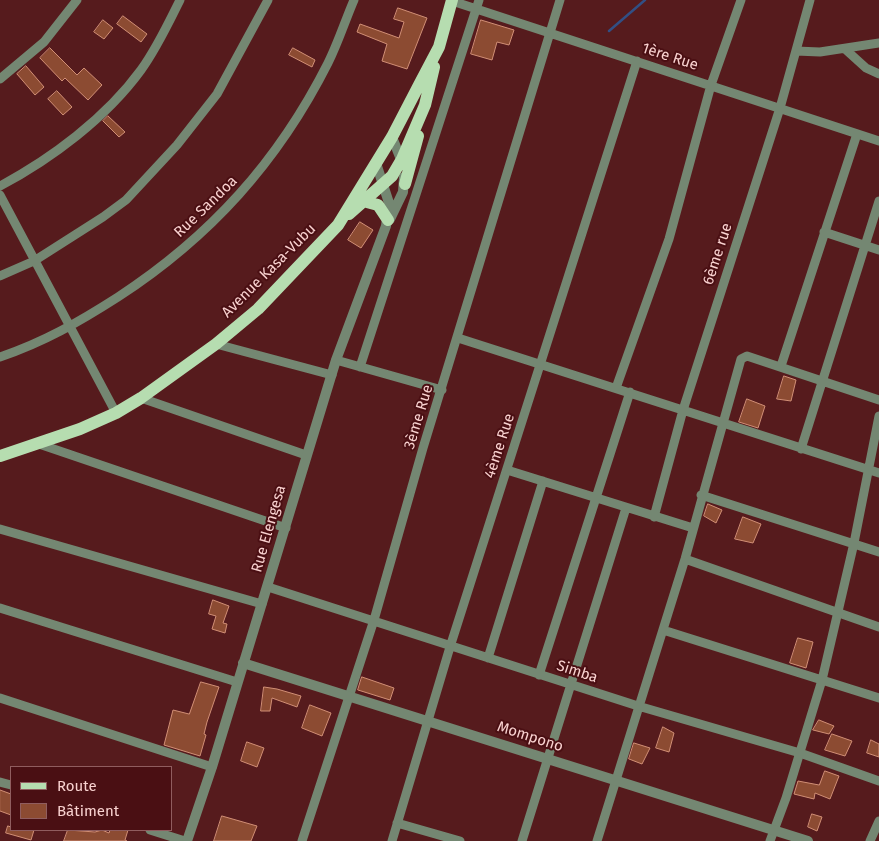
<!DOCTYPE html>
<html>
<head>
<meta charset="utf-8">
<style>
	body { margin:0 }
	#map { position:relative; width:879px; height:841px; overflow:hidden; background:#561b1d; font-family:"Fira Sans",sans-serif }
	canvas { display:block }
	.legend { position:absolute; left:10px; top:766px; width:162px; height:65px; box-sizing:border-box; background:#4a0f13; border:1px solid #905d5f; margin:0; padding:6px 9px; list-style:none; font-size:15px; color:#f9d2d0 }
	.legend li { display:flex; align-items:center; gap:10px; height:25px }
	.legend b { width:25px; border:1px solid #905d5f }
</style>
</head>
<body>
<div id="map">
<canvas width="879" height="841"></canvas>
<ul class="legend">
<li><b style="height:6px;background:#b6ddb0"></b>Route</li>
<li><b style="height:14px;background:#8c4b32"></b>Bâtiment</li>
</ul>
</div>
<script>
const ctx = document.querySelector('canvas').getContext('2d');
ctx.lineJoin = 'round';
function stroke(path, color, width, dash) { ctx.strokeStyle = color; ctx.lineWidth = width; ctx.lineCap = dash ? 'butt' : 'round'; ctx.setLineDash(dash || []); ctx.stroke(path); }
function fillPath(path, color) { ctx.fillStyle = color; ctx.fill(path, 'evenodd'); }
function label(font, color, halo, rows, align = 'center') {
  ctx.font = font + ' "Fira Sans",sans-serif'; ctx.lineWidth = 4; ctx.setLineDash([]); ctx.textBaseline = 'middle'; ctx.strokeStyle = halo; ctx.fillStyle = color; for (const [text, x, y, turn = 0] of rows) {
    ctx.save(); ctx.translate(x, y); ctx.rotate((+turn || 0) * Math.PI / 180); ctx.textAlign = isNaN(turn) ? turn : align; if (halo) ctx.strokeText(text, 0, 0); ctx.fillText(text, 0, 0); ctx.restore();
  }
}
const stream = new Path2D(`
	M609,31L645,0`);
const building = new Path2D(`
	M398,8L427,18L407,69L382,61L387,44L357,32L360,24L399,38L404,22L394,19Z
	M123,16L147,34L141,42L117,24Z
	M103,20L113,28L104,39L94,32Z
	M481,20L514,30L509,45L497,42L492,60L471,54Z
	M50,48L77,75L84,68L102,85L88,100L65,78L62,81L40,58Z
	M293,48L315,60L312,67L289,55Z
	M26,66L44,87L35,95L17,74Z
	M57,91L72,107L63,115L48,99Z
	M108,116L125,132L119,137L103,121Z
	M360,222L373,230L361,248L348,240Z
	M784,376L796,380L791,401L777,399Z
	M747,399L765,406L758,428L739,422Z
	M708,504L722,510L716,523L704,516Z
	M743,517L761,524L753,543L735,539Z
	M213,600L229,606L223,623L227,624L225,633L212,629L216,616L209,614Z
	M798,638L813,642L806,668L790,663Z
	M362,677L394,688L390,700L358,690Z
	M201,682L219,687L207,722L204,734L206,735L200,756L164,745L173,710L189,714Z
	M264,687L277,689L301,696L297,707L272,698L270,711H261Z
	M310,705L331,713L322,736L302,728Z
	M819,720L834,726L829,734L813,730Z
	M663,727L674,733L669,752L656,748Z
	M832,734L852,741L845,756L825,750Z
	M871,740L879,744V757L867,753Z
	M247,742L264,748L257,767L241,761Z
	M634,743L650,748L642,764L629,759Z
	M825,771L839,776L830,799L815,793L814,799L794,794L798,781L819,785Z
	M0,790L11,794V815L0,811Z
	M812,814L822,817L817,831L808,827Z
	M222,816L257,826L251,841H214Z
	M8,826L11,827V830H34L31,840L6,833Z
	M68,830L95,832L102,830L109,833L110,830H128L125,840L127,841H64Z`);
const minor = new Path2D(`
	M452,1L879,141
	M845,49L866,68L879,74
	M796,51L820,52L879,43
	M0,79L44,42L77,0
	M0,186C51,159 106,118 141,70C157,48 168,24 180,0
	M0,195L116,413
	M824,232L879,250
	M0,276L34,261L103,217L126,200L177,145L217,94L268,0
	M458,338L879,473
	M216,344L332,375
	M0,357C44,342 79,322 118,297C210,237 278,162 328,63C338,43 345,21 354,0
	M336,360L442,390
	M781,366L857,134
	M360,367L479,0
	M616,388L669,239L711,85L741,0
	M141,398L306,455
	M39,444L286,528
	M801,449L879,201
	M507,470L693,528
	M701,495L879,552
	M654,517L683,410L780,108L810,0
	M0,529L262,604
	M685,559L879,627
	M268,587L638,706L800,753L879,781
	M0,608L237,682
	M663,630L879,698
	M488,658L543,481
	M539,675L630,392
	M0,698L212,767
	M0,782L11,785
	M397,823L460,841
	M150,830L185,841
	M302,841L374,620L423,448L560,0
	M392,841L450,647L637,61
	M522,841L626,508
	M597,841L685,559L741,359L747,356L879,400
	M770,841L786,798L822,680L854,543L879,416
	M870,841L879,821`);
const tertiary = new Path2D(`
	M392,137L402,162
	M390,219L403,192L404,177
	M243,663L808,841
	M187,841L212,767L336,360L386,226L389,203L376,163`);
const primary = new Path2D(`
	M405,184L418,136
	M363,201L378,205L388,220
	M349,214L392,176L402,159L425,105L434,67
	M0,456L80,429L116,413L141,398L216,344L258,309L338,225L392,137L419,85L439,47L452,0`);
const streetNames = [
	["1ère Rue",670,57,18],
	["Rue Sandoa",206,207,-44],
	["6ème rue",718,254,-72],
	["Avenue Kasa-Vubu",269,271,-45],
	["3ème Rue",419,417,-73],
	["4ème Rue",500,446,-72],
	["Rue Elengesa",269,529,-74],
	["Simba",577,672,18],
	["Mompono",530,737,18]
];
stroke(stream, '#324f84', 2.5);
fillPath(building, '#8c4b32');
stroke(building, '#d18f76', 1);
stroke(minor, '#748772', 9);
stroke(tertiary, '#748772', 10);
stroke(primary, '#b6ddb0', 12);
label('15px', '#f9d2d0', '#4a0f13', streetNames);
</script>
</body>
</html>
